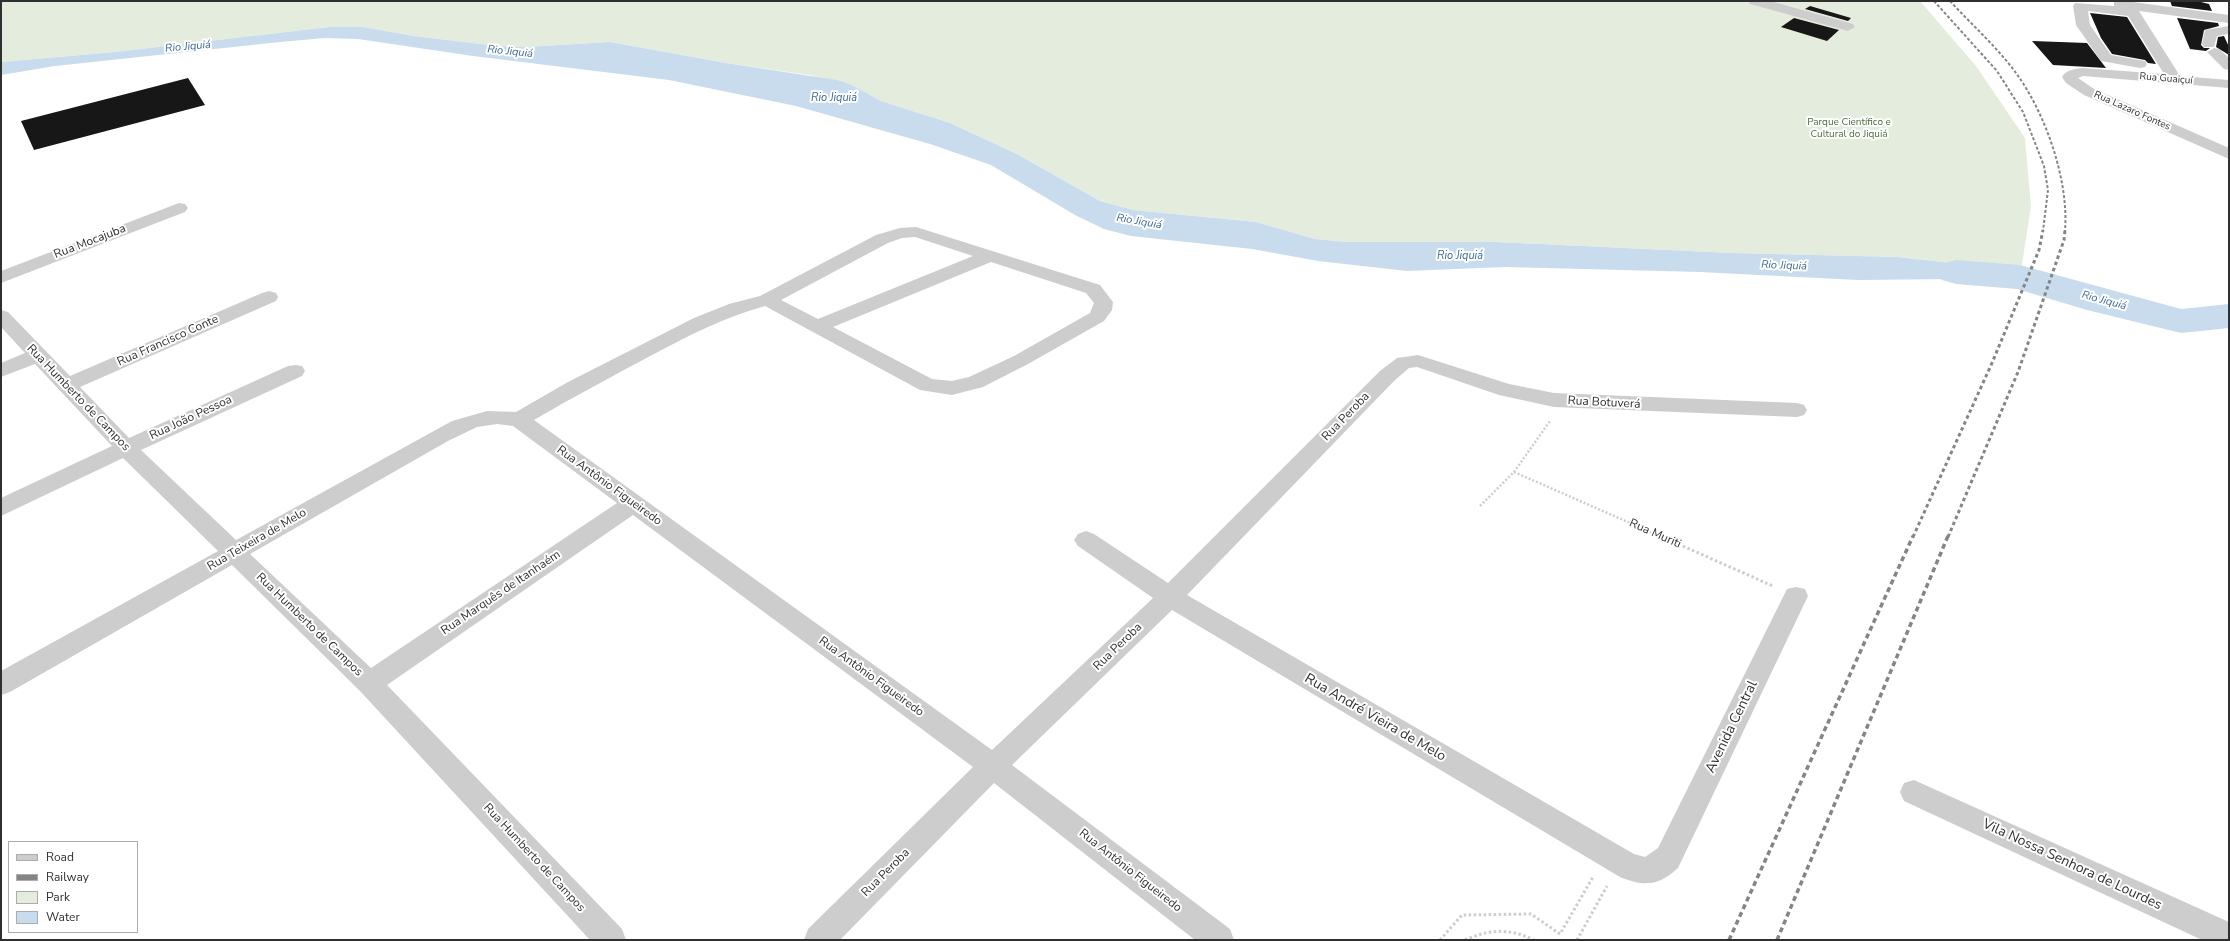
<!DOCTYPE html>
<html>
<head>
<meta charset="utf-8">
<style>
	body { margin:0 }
	#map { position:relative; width:2230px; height:941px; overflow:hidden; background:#fff; font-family:"Nunito Sans",sans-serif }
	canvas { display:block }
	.frame { position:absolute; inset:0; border:2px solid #303030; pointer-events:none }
	.legend { position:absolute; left:8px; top:841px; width:130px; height:92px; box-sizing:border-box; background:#fff; border:1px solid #acacac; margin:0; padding:5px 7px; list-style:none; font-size:12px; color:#303030 }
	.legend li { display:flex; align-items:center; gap:8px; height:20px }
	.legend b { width:20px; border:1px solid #acacac }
</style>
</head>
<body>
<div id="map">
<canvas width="2230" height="941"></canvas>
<div class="frame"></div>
<ul class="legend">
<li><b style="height:5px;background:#cdcdcd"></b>Road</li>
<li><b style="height:5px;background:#858585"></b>Railway</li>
<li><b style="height:11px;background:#e4eddd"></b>Park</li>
<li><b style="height:11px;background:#c9dced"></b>Water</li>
</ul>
</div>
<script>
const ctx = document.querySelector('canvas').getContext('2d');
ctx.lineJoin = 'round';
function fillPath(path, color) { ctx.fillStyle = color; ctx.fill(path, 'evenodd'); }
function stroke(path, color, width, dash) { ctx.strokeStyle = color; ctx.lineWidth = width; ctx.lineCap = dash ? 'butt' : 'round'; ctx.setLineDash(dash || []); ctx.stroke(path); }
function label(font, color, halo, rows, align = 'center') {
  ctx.font = font + ' "Nunito Sans",sans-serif'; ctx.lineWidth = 4; ctx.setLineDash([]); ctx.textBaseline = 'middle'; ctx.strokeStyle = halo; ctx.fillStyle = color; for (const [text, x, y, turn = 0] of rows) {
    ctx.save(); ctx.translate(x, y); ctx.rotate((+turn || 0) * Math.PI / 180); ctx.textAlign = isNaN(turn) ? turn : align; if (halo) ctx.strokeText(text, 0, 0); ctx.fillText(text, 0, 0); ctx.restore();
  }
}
const green = new Path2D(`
	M1,1H1920L1976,66L2025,138L2031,206L2021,271L1898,257L1733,253L1496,242H1347L1315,239L1256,222L1133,210L1100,201L1017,154L950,123L881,101L852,85L809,75L726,63L610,42L525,47L497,46L414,36L363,27H329L115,52L1,62Z`);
const water = new Path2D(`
	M329,27H363L414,36L497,46L525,47L610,42L726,63L837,80L852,85L881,101L950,123L1017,154L1100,201L1133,210L1256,222L1315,239L1347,242H1496L1733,253L1898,257L2021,271L2019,281L1954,279L1858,280L1700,272L1505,267L1407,271L1318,261L1252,249L1131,236L1104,229L1075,215L991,165L930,144L796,106L669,80L473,56L358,39L325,38L280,42L55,66L1,75V62L115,52Z`);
const river = new Path2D(`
	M1956,260L2020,265L2181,309L2229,304V328L2181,333L2087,310L2017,289L1956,284L1942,280L1936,272L1942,264Z`);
const building = new Path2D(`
	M2170,1H2197L2209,4L2212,11L2172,6Z
	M1810,6L1851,18L1848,21L1805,9Z
	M2090,13L2127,17L2156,64L2148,63L2145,60L2112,54L2101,38Z
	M1794,18L1839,30L1827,41L1781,27Z
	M2177,18L2218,23L2219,26L2204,30L2201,45L2204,48H2210L2206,51L2190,49Z
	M2224,36L2229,47V55L2216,47L2218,37Z
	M2032,41L2087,43L2106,68L2053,65Z
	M188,78L205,105L34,150L21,121Z`);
const pathFar1 = new Path2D(`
	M1514,472L1662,537
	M1480,506L1514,472L1550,421`);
const path = new Path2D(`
	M1660,536L1773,586
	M1440,940L1462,915L1531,914L1560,934L1593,877
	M1465,940C1490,929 1509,928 1534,940
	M1577,940L1607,886`);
const minor = new Path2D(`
	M1748,1H1770L1853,24L1855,27L1848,31L1750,4Z
	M2114,1H2126L2229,15V23L2139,11L2180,76L2229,80V88L2083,76L2078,78L2094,89L2229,148V159L2084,95L2066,83L2062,77C2067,69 2075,69 2083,68L2164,74L2128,16L2088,11L2090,25L2111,55L2145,61L2147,64L2145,67L2140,68L2101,61L2076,25L2073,6L2075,3L2114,6Z
	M2229,26V34L2217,36L2214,47H2204L2202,44L2205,30Z
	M2214,48L2219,49L2229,58V70L2224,69L2207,52Z
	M179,203L185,204L188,208L185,212L1,283V271Z
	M916,227L1100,285L1113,302L1112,310L1104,321L1028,364L983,387L952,395L920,390L765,306C725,317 690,335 654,354C613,376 573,397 534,420L992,750L1153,598L1078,546L1074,540L1078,534L1086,531L1094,534L1168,583L1380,371L1397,358L1418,355L1509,384L1554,393L1797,403L1804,405L1807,410L1804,415L1797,417L1554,407L1499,395L1417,367L1409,368L1394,381L1187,595L1634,854L1645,857L1658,848L1787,589L1796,587L1805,589L1808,596L1678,868C1658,886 1645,887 1620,877L1172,610L1012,765L1230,929L1234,940H1195L994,783L840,940H804L808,929L973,767L633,515L387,685L622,929L626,940H590L360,691L232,565L10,692L1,695V671L218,551L123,458L1,516V498L112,446L35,364L1,377V363L25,353L1,327V310L8,312L70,376L262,293L269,291L276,293L278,297L276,301L80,387L129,438L288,366L295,365L302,366L305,371L302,376L141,450L236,540L452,421L487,411L516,412L568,382L694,318L729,304L760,296L876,235L900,228ZM915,237L973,256L818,319L781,300L888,243L902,238ZM991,262L1086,293L1094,303L1090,313L1014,356L969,377L952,381L932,379L833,327ZM497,424L513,426L617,503L371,668L250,554L448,441L477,427Z
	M1914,780L2229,922V940H2202L1904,801L1900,792L1904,783Z`);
const railFar2 = new Path2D(`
	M1934,1L1997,71L2023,112L2044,166L2048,190L2043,231
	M1950,1C1972,25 1997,47 2016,73C2046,114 2069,181 2065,231`);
const railFar1 = new Path2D(`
	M1913,537L1992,363L2039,250L2043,230
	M1948,537L2018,372L2064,240L2065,230`);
const rail = new Path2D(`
	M1729,940L1913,536
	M1777,940L1948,536`);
const farStreetnames = [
	["Rua Guaiçuí",2166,79,5],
	["Rua Lazaro Fontes",2132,111,24]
];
const farParknames = [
	["Parque Científico e",1849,123],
	["Cultural do Jiquiá",1849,135]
];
const farWaternames = [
	["Rio Jiquiá",188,47,-5],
	["Rio Jiquiá",510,52,6],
	["Rio Jiquiá",834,98],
	["Rio Jiquiá",1139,222,10],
	["Rio Jiquiá",1460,256],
	["Rio Jiquiá",1784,266,2],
	["Rio Jiquiá",2104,301,15]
];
const streetNames = [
	["Rua Mocajuba",90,242,-21],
	["Rua Francisco Conte",168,341,-24],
	["Rua Humberto de Campos",78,398,46],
	["Rua Botuverá",1604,403,3],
	["Rua Peroba",1346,417,-46],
	["Rua João Pessoa",191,418,-25],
	["Rua Antônio Figueiredo",609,486,36],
	["Rua Muriti",1655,534,24],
	["Rua Teixeira de Melo",257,540,-30],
	["Rua Marquês de Itanhaém",501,593,-34],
	["Rua Humberto de Campos",309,625,44],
	["Rua Peroba",1118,647,-44],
	["Rua Antônio Figueiredo",871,677,36],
	["Rua Humberto de Campos",534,858,47],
	["Rua Antônio Figueiredo",1130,871,38],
	["Rua Peroba",886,873,-45]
];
const nearStreetnames = [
	["Rua André Vieira de Melo",1375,718,30],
	["Avenida Central",1732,727,-64],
	["Vila Nossa Senhora de Lourdes",2072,865,25]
];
fillPath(green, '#e4eddd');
fillPath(water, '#c9dced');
fillPath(river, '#c9dced');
fillPath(building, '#171717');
stroke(pathFar1, '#cdcdcd', 2.5, [2, 2]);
stroke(path, '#cdcdcd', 3, [2.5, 2.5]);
fillPath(minor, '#cdcdcd');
stroke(railFar2, '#858585', 2, [3, 2]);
stroke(railFar1, '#858585', 3, [3.5, 3]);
stroke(rail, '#858585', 3.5, [5, 3.5]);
label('10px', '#303030', '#fff', farStreetnames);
label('10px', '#4e6c3c', '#fff', farParknames);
label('italic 11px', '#3b6994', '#fff', farWaternames);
label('12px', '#303030', '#fff', streetNames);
label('14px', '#303030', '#fff', nearStreetnames);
</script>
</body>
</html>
